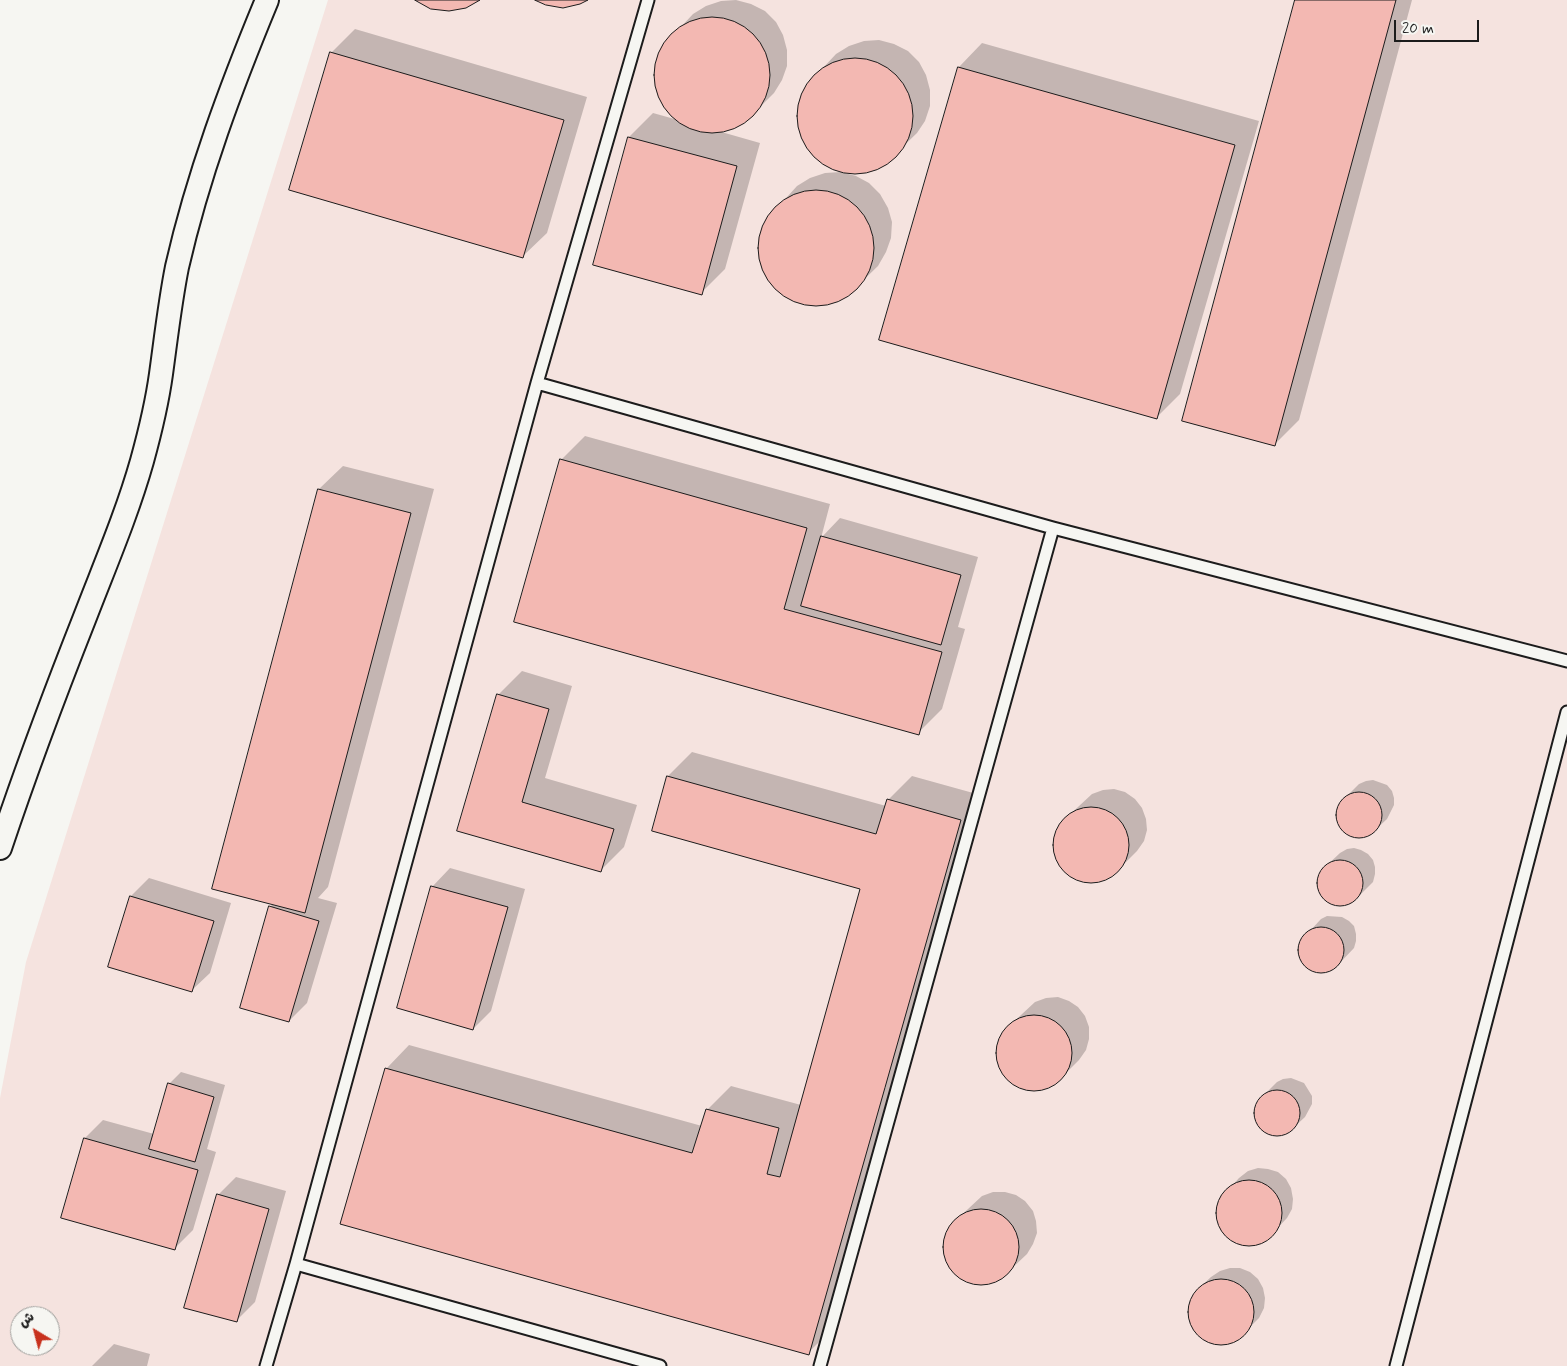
<!DOCTYPE html>
<html>
<head>
<meta charset="utf-8">
<style>
	body { margin:0 }
	#map { position:relative; width:1567px; height:1366px; overflow:hidden; background:#f6f6f2; font-family:Mynerve,"Playpen Sans Arabic",sans-serif }
	canvas { display:block }
	.north { position:absolute; left:10px; top:1306px; width:50px; height:50px; box-sizing:border-box; background:#f6f6f2; border:1px solid #9f9f9c; border-radius:50%; rotate:323deg; font-size:14px; font-weight:700; line-height:20px; text-align:center; color:#1c1c1c }
	.north::after { content:''; display:block; margin:auto; width:18px; height:22px; background:#c8321e; clip-path:polygon(50% 0,100% 100%,50% 72%,0 100%) }
	.scale { position:absolute; left:1394px; top:20px; width:85px; height:22px; box-sizing:border-box; border:2px solid #1c1c1c; border-top:0; padding-left:6px; font-size:15px; line-height:18px; white-space:nowrap; color:#1c1c1c; -webkit-text-stroke:4px #f6f6f2; paint-order:stroke }
</style>
</head>
<body>
<div id="map">
<canvas width="1567" height="1366"></canvas>
<div class="north">ش</div>
<div class="scale">20 m</div>
</div>
<script>
const ctx = document.querySelector('canvas').getContext('2d');
ctx.lineJoin = 'round';
function fillPath(path, color) { ctx.fillStyle = color; ctx.fill(path, 'evenodd'); }
function stroke(path, color, width, dash) { ctx.strokeStyle = color; ctx.lineWidth = width; ctx.lineCap = dash ? 'butt' : 'round'; ctx.setLineDash(dash || []); ctx.stroke(path); }
const built = new Path2D(`
	M328,0H1567V1366H0V1098L26,962ZM20,1316H50V1346H20Z`);
const shadow = new Path2D(`
	M736,0L751,4L765,11L776,22L783,35L787,50V66L782,80L774,93L755,112L743,123L729,129L718,131L760,143L725,269L701,293L594,264L629,137L653,113L678,120L672,116L663,104L657,90L655,74L658,59L664,45L693,14L706,6L721,1Z
	M1297,0H1412L1299,420L1275,444Z
	M355,29L587,97L547,233L523,256L331,53Z
	M879,40L894,44L908,51L919,62L926,75L930,90V106L925,121L917,133L886,163L873,170L857,172L842,171L828,166L815,156L806,144L800,130L798,114L801,99L807,85L836,54L849,46L864,41Z
	M982,43L1259,121L1180,394L1156,418L959,67Z
	M841,172L856,176L869,183L880,194L888,208L892,222L891,238L886,252L878,266L848,295L834,301L819,304L803,303L789,297L777,288L767,276L761,261L760,247L762,231L769,217L797,186L810,178L825,173Z
	M585,436L830,504L821,538L840,518L978,557L958,627L965,629L942,709L918,733L561,460Z
	M343,466L434,489L328,887L318,898L337,903L307,1003L289,1021L270,907L274,903L319,489Z
	M522,671L572,686L545,778L637,805L624,847L600,871L459,830L498,695Z
	M692,752L886,806L888,800L912,776L984,796L832,1329L808,1353L386,1069L409,1045L702,1126L707,1110L731,1086L801,1105L862,889L668,776Z
	M1373,780L1387,785L1392,791L1394,798V805L1387,819L1374,831L1361,837H1354L1341,829L1337,816L1338,808L1341,802L1359,784L1366,781Z
	M1114,789L1125,792L1135,799L1142,808L1146,819L1147,830L1144,841L1137,851L1118,870L1108,878L1096,881H1083L1071,876L1062,867L1056,856L1054,843L1057,831L1064,820L1092,794L1103,790Z
	M1354,848L1361,850L1368,854L1373,860L1375,867V874L1373,882L1355,900L1349,904L1335,905L1328,902L1319,891V877L1322,870L1340,853L1347,849Z
	M450,868L525,889L491,1011L473,1029L432,887Z
	M149,878L231,903L210,973L191,991L131,896Z
	M1327,916L1342,917L1349,921L1354,926L1356,934V941L1354,948L1336,967L1330,971L1323,973L1316,972L1304,964L1299,951L1300,944L1309,932L1321,919Z
	M1058,997L1069,1001L1078,1007L1085,1016L1089,1027V1039L1086,1050L1079,1060L1061,1078L1050,1086L1038,1089H1025L1013,1084L1004,1075L998,1063L997,1051L1000,1038L1007,1028L1035,1002L1046,998Z
	M181,1072L225,1085L207,1149L216,1152L193,1230L175,1248L85,1138L103,1120L154,1134L169,1084Z
	M1291,1078L1304,1083L1312,1096V1104L1305,1117L1292,1129L1279,1135H1271L1259,1127L1255,1114L1256,1106L1259,1100L1277,1082L1283,1079Z
	M1258,1168L1268,1169L1278,1172L1286,1179L1291,1188L1293,1199L1292,1209L1287,1218L1267,1239L1257,1243L1247,1244L1237,1242L1228,1237L1221,1229L1218,1219L1217,1209L1220,1199L1239,1178L1248,1171Z
	M236,1177L286,1191L255,1302L237,1320L218,1195Z
	M993,1192H1005L1016,1195L1025,1201L1033,1211L1036,1221L1037,1233L1033,1244L1027,1254L1008,1272L998,1280L985,1284L972,1283L960,1278L951,1269L946,1258L944,1245L947,1232L954,1222L982,1196Z
	M1230,1268H1240L1250,1272L1258,1279L1263,1288L1265,1298L1264,1308L1259,1318L1239,1338L1230,1342L1219,1344L1209,1341L1200,1336L1194,1328L1190,1319L1189,1308L1192,1298L1198,1289L1211,1277L1220,1271Z
	M114,1344L150,1354L147,1366H92Z`);
const building = new Path2D(`
	M415,0H480L466,8L449,11L431,9Z
	M535,0H588L580,4L563,8L546,5Z
	M1295,0H1396L1275,446L1182,421Z
	M654 75a58 58 0 1 1 116 0a58 58 0 1 1-116 0Z
	M330,52L564,120L523,258L289,190Z
	M797 116a58 58 0 1 1 116 0a58 58 0 1 1-116 0Z
	M958,67L1235,145L1157,419L879,340Z
	M628,137L737,166L702,295L593,265Z
	M758 248a58 58 0 1 1 116 0a58 58 0 1 1-116 0Z
	M560,459L807,528L784,609L942,652L919,735L514,622Z
	M318,489L411,513L305,913L212,889Z
	M821,536L961,575L941,645L801,606Z
	M497,694L549,709L522,802L614,829L601,872L457,831Z
	M667,776L876,834L887,799L961,820L809,1355L340,1224L385,1068L692,1153L706,1109L779,1128L767,1174L780,1177L860,889L652,831Z
	M1336 815a23 23 0 1 1 46 0a23 23 0 1 1-46 0Z
	M1053 845a38 38 0 1 1 76 0a38 38 0 1 1-76 0Z
	M1317 883a23 23 0 1 1 46 0a23 23 0 1 1-46 0Z
	M431,886L508,907L473,1030L397,1008Z
	M130,896L214,921L192,992L108,967Z
	M269,906L319,921L289,1022L240,1008Z
	M1298 950a23 23 0 1 1 46 0a23 23 0 1 1-46 0Z
	M996 1053a38 38 0 1 1 76 0a38 38 0 1 1-76 0Z
	M168,1083L214,1097L195,1162L149,1149Z
	M1254 1113a23 23 0 1 1 46 0a23 23 0 1 1-46 0Z
	M84,1138L198,1170L175,1250L61,1218Z
	M1216 1213a33 33 0 1 1 66 0a33 33 0 1 1-66 0Z
	M217,1194L269,1209L237,1322L184,1308Z
	M943 1247a38 38 0 1 1 76 0a38 38 0 1 1-76 0Z
	M1188 1312a33 33 0 1 1 66 0a33 33 0 1 1-66 0Z`);
const lane = new Path2D(`
	M537,383L1053,528L1567,661
	M296,1264L660,1366
	M266,1366L296,1264L537,383L648,0
	M820,1366L1053,528
	M1396,1366L1567,712`);
const street = new Path2D(`
	M0,848C26,770 55,693 85,617C105,565 127,514 142,461C150,432 157,403 161,374C166,338 170,302 177,267C198,175 231,87 267,0`);
fillPath(built, '#f5e3df');
fillPath(shadow, '#0003');
fillPath(building, '#f3b8b2');
stroke(building, '#1c1c1c', 1);
stroke(lane, '#1c1c1c', 15);
stroke(street, '#1c1c1c', 26);
stroke(lane, '#f6f6f2', 11);
stroke(street, '#f6f6f2', 22);
</script>
</body>
</html>
